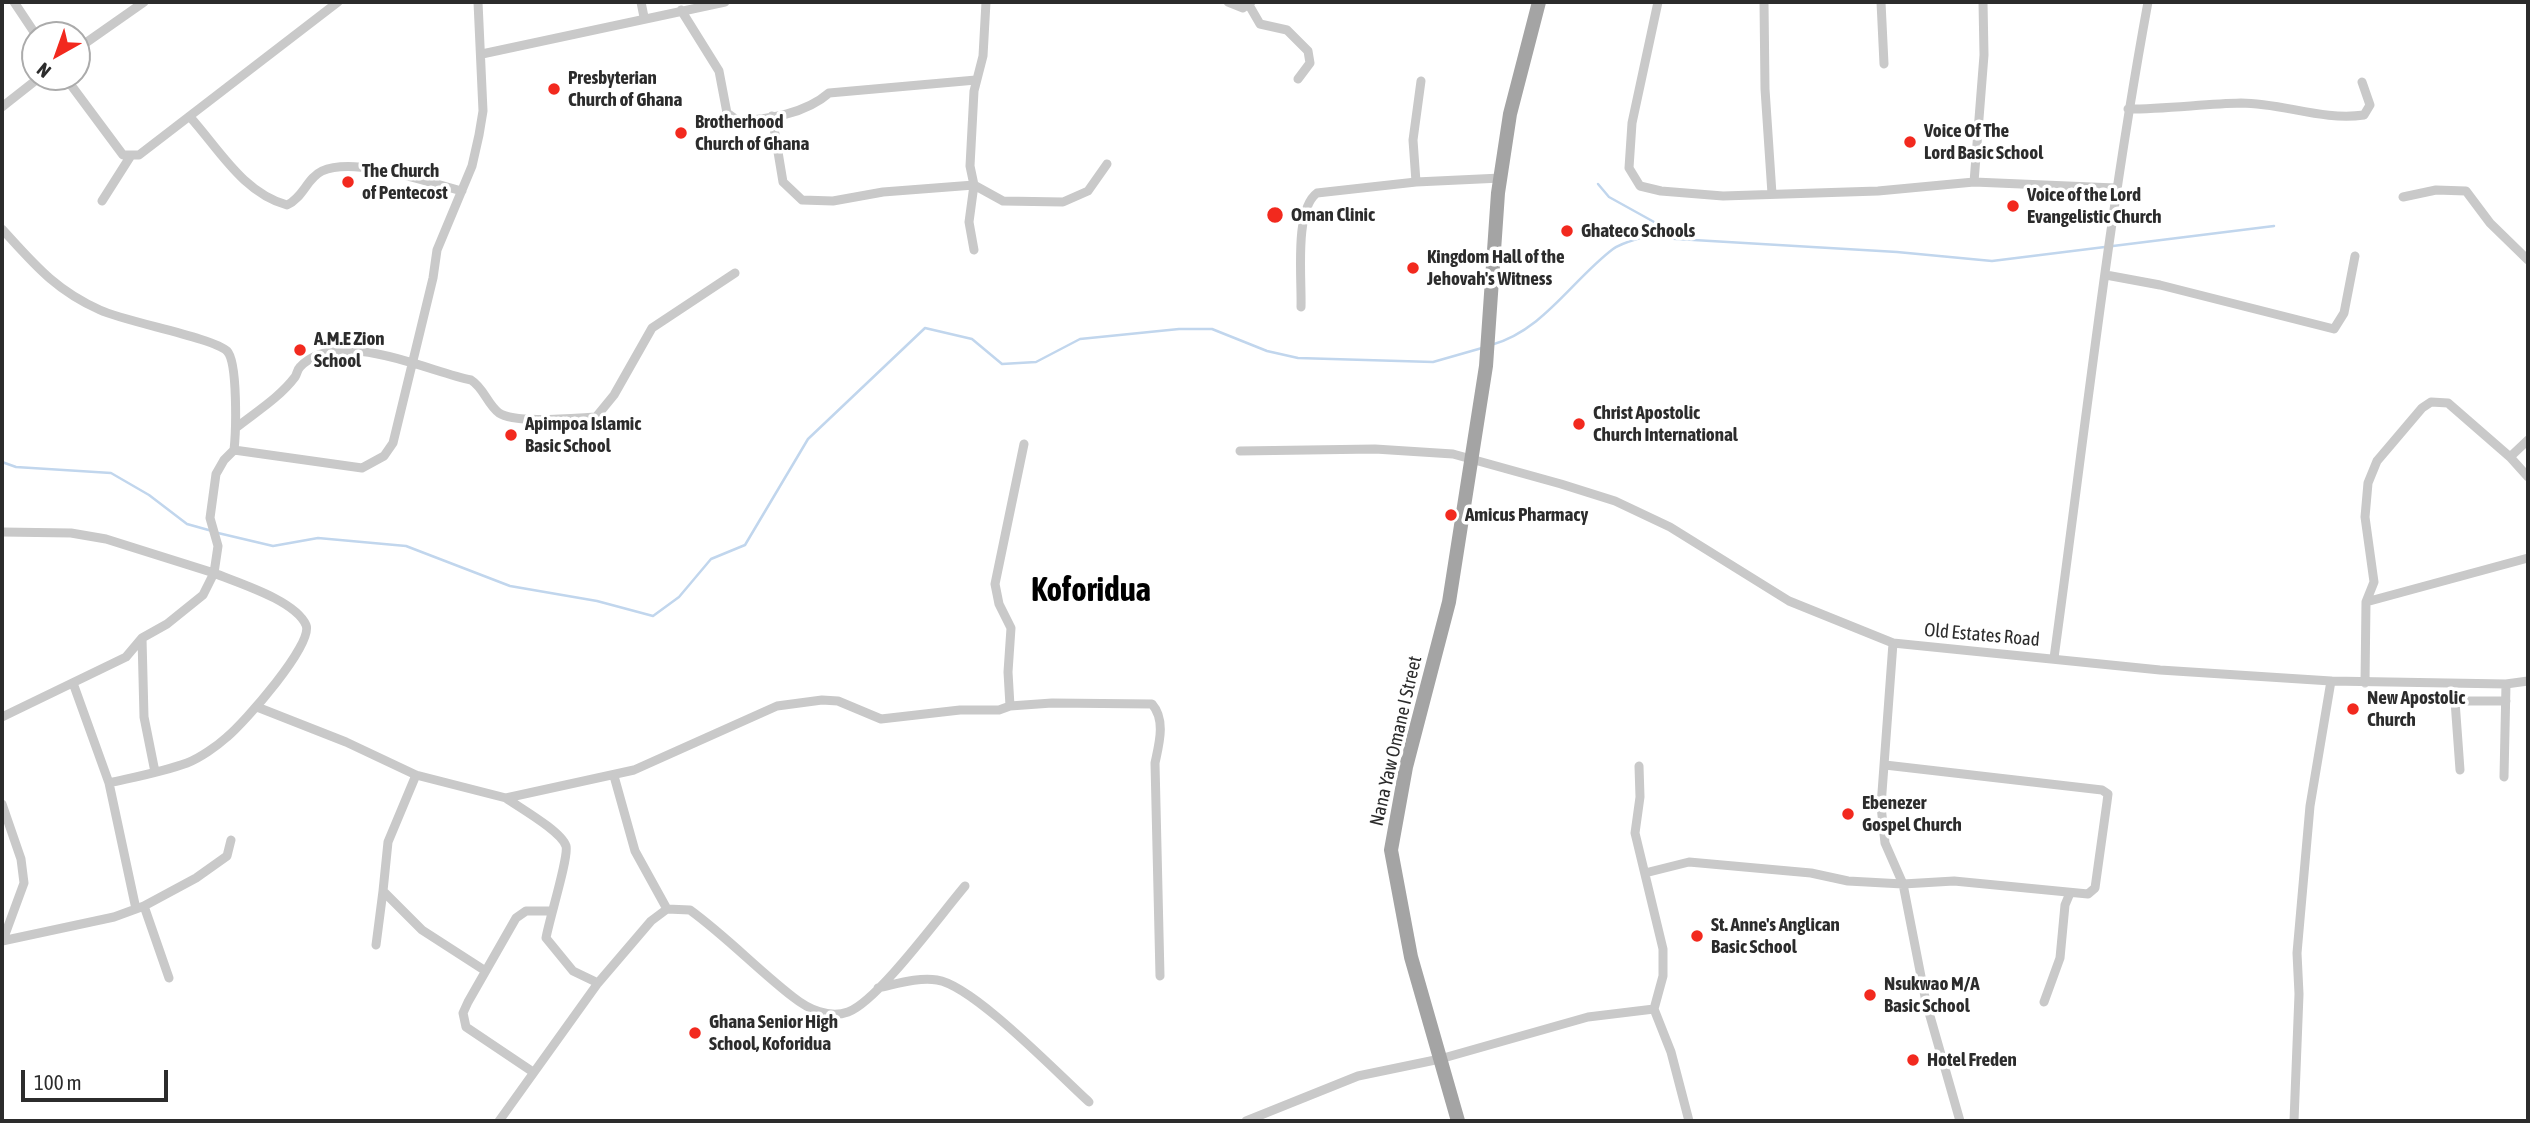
<!DOCTYPE html>
<html>
<head>
<meta charset="utf-8">
<style>
	body { margin:0 }
	#map { position:relative; width:2530px; height:1123px; overflow:hidden; background:#fff; font-family:"Asap Condensed",sans-serif }
	canvas { display:block }
	.frame { position:absolute; inset:0; border:4px solid #2c2c2c; pointer-events:none }
	.north { position:absolute; left:21px; top:21px; width:70px; height:70px; box-sizing:border-box; background:#fff; border:2px solid #ababab; border-radius:50%; rotate:220deg; font-size:19px; font-weight:700; line-height:28px; text-align:center; color:#2c2c2c }
	.north::after { content:''; display:block; margin:auto; width:24px; height:32px; background:#f2291e; clip-path:polygon(50% 0,100% 100%,50% 72%,0 100%) }
	.scale { position:absolute; left:21px; top:1070px; width:147px; height:32px; box-sizing:border-box; border:4px solid #2c2c2c; border-top:0; padding-left:9px; font-size:21px; line-height:24px; white-space:nowrap; color:#2c2c2c; -webkit-text-stroke:5px #fff; paint-order:stroke }
</style>
</head>
<body>
<div id="map">
<canvas width="2530" height="1123"></canvas>
<div class="frame"></div>
<div class="north">N</div>
<div class="scale">100 m</div>
</div>
<script>
const ctx = document.querySelector('canvas').getContext('2d');
ctx.lineJoin = 'round';
function stroke(path, color, width, dash) { ctx.strokeStyle = color; ctx.lineWidth = width; ctx.lineCap = dash ? 'butt' : 'round'; ctx.setLineDash(dash || []); ctx.stroke(path); }
function label(font, color, halo, rows, align = 'center') {
  ctx.font = font + ' "Asap Condensed",sans-serif'; ctx.lineWidth = 7; ctx.setLineDash([]); ctx.textBaseline = 'middle'; ctx.strokeStyle = halo; ctx.fillStyle = color; for (const [text, x, y, turn = 0] of rows) {
    ctx.save(); ctx.translate(x, y); ctx.rotate((+turn || 0) * Math.PI / 180); ctx.textAlign = isNaN(turn) ? turn : align; if (halo) ctx.strokeText(text, 0, 0); ctx.fillText(text, 0, 0); ctx.restore();
  }
}
const stream = new Path2D(`
	M1598,184L1609,197L1683,238
	M1491,345C1543,331 1572,280 1613,249C1621,243 1634,240 1643,237L1897,252L1992,261L2274,226
	M2,462L16,467L111,473L149,495L187,524L212,531
	M218,533L273,546L318,538L406,546L510,586L597,601L653,616L679,597L711,559L745,545L808,439L925,328L972,339L1002,364L1036,362L1080,339L1179,329H1212L1267,351L1298,358L1433,362L1482,348`);
const street = new Path2D(`
	M14,2L36,35
	M641,2L644,17
	M1228,2L1243,8L1251,2
	M1658,2L1632,123L1629,168L1640,186L1661,191L1723,196L1878,191L1974,182L2115,188
	M1764,2L1765,89L1772,194
	M1881,2L1884,64
	M1249,5L1260,24L1287,30L1308,51L1310,63L1298,79
	M681,10L719,71L727,113L738,121C769,119 805,114 829,93L976,80
	M77,49L144,2
	M482,54L725,2
	M65,77L123,155H139L338,2
	M2,107L40,77
	M2128,109C2166,109 2203,104 2241,103C2283,103 2322,121 2364,115L2370,105L2362,82
	M772,116L783,182L802,200L833,201L883,192L974,185L1003,201L1063,202L1088,191L1107,164
	M190,117C219,149 243,193 287,205C303,198 307,178 322,171C355,156 426,182 462,191
	M1416,182L1413,140L1421,81
	M1974,182L1984,55L1983,2
	M2403,197L2436,190L2466,191L2490,223L2528,260
	M102,201L130,157
	M2,229C34,264 55,290 100,310C126,322 214,338 227,351C238,362 236,432 234,450
	M974,250L969,222L974,185L970,166L974,91L983,56L986,2
	M2106,275L2160,285L2334,329L2344,313L2355,256
	M1301,307C1302,279 1294,210 1317,193L1416,182L1501,178
	M237,427C256,412 280,397 295,377C297,374 297,370 300,367C337,327 427,371 471,380C484,388 487,404 499,413C515,424 575,418 596,417L614,395L652,328L735,273
	M1240,451L1375,449L1453,454L1561,484L1615,501L1670,527L1789,601L1893,643L2160,670L2331,681L2506,684L2528,681
	M2510,457L2528,440
	M2,532L71,533L106,539L214,573L218,546L210,518L216,474L224,460L234,450L362,468L384,456L393,443L433,278L437,250L472,166L479,135L483,111L478,2
	M2366,602L2528,558
	M142,638L144,717L155,772
	M1893,643L1881,806L1885,843L1903,884L1926,1002L1960,1121
	M2054,658C2084,439 2108,219 2148,2
	M73,683L109,783L136,909
	M2365,683L2366,602L2374,582L2365,517L2368,483L2377,461L2422,408L2431,402L2448,403L2510,457L2528,477
	M1010,706L1008,672L1011,628L999,604L995,584L1024,444
	M257,707L346,742L416,775L506,798L634,770L777,706L822,700L838,701L881,719L960,710H999L1010,706L1052,703L1152,704C1166,720 1159,744 1155,763L1160,976
	M2,717L126,657L142,638L167,624L203,595L214,573C238,583 295,600 306,625C314,644 244,723 227,737C217,746 200,758 187,763C162,772 135,777 109,783
	M1639,766L1640,797L1635,833L1663,949V976L1654,1009L1671,1052L1689,1121
	M2460,770L2455,701H2506
	M416,775L388,842L383,891L422,930L484,970
	M614,776L635,851L667,909
	M2504,777L2506,684
	M506,798C520,808 561,831 566,846C569,857 549,920 546,938L573,971L598,983
	M2,804L21,859L24,883L3,940
	M1645,873L1689,862L1811,873L1848,881L1903,884L1954,881L2088,894L2095,888L2107,802L2108,794L2102,790L1885,765
	M144,906L169,978
	M2,941L114,917L144,906L196,878L227,856L231,840
	M376,945L383,891
	M878,988C897,984 918,977 937,980C973,985 1059,1075 1089,1102
	M2044,1002L2060,958L2065,905L2070,893
	M533,1072L466,1027L463,1013L468,1002L516,918L526,911H550
	M499,1121L598,983L651,921L667,909L690,910C727,937 758,970 793,997C808,1009 829,1019 848,1012C878,1001 941,914 965,886
	M1246,1121L1358,1076L1440,1059L1588,1017L1654,1009
	M2294,1121L2299,994L2297,953L2310,806L2331,681`);
const primary = new Path2D(`
	M1458,1121L1411,957L1391,850L1406,767L1449,602L1486,366L1498,193L1510,114L1539,2`);
const markers = [
	[554,89,7,"#f2291e"],
	[681,133,7,"#f2291e"],
	[1910,142,7,"#f2291e"],
	[348,182,7,"#f2291e"],
	[2013,206,7,"#f2291e"],
	[1275,215,9,"#f2291e"],
	[1567,231,7,"#f2291e"],
	[1413,268,7,"#f2291e"],
	[300,350,7,"#f2291e"],
	[1579,424,7,"#f2291e"],
	[511,435,7,"#f2291e"],
	[1451,515,7,"#f2291e"],
	[2353,709,7,"#f2291e"],
	[1848,814,7,"#f2291e"],
	[1697,936,7,"#f2291e"],
	[1870,995,7,"#f2291e"],
	[695,1033,7,"#f2291e"],
	[1913,1060,7,"#f2291e"]
];
const poiNames = [
	["Presbyterian",568,78],
	["Church of Ghana",568,100],
	["Brotherhood",695,122],
	["Church of Ghana",695,144],
	["Voice Of The",1924,131],
	["Lord Basic School",1924,153],
	["The Church",362,171],
	["of Pentecost",362,193],
	["Voice of the Lord",2027,195],
	["Evangelistic Church",2027,217],
	["Oman Clinic",1291,215],
	["Ghateco Schools",1581,231],
	["Kingdom Hall of the",1427,257],
	["Jehovah's Witness",1427,279],
	["A.M.E Zion",314,339],
	["School",314,361],
	["Christ Apostolic",1593,413],
	["Church International",1593,435],
	["Apimpoa Islamic",525,424],
	["Basic School",525,446],
	["Amicus Pharmacy",1465,515],
	["New Apostolic",2367,698],
	["Church",2367,720],
	["Ebenezer",1862,803],
	["Gospel Church",1862,825],
	["St. Anne's Anglican",1711,925],
	["Basic School",1711,947],
	["Nsukwao M/A",1884,984],
	["Basic School",1884,1006],
	["Ghana Senior High",709,1022],
	["School, Koforidua",709,1044],
	["Hotel Freden",1927,1060]
];
const streetNames = [
	["Old Estates Road",1982,635,5],
	["Nana Yaw Omane I Street",1396,741,-77]
];
const townNames = [
	["Koforidua",1091,591]
];
stroke(stream, '#c1d6ed', 2.5);
stroke(street, '#c9c9c9', 9);
stroke(primary, '#a4a4a4', 14);
for (const [x, y, r, color] of markers) { const dot = new Path2D(); dot.arc(x, y, r, 0, 2 * Math.PI); ctx.fillStyle = color; ctx.fill(dot); stroke(dot, '#fff', 2.5); }
label('bold 19px', '#2c2c2c', '#fff', poiNames, 'left');
label('19px', '#2c2c2c', '#fff', streetNames);
label('bold 33px', '#000', '#fff', townNames);
</script>
</body>
</html>
